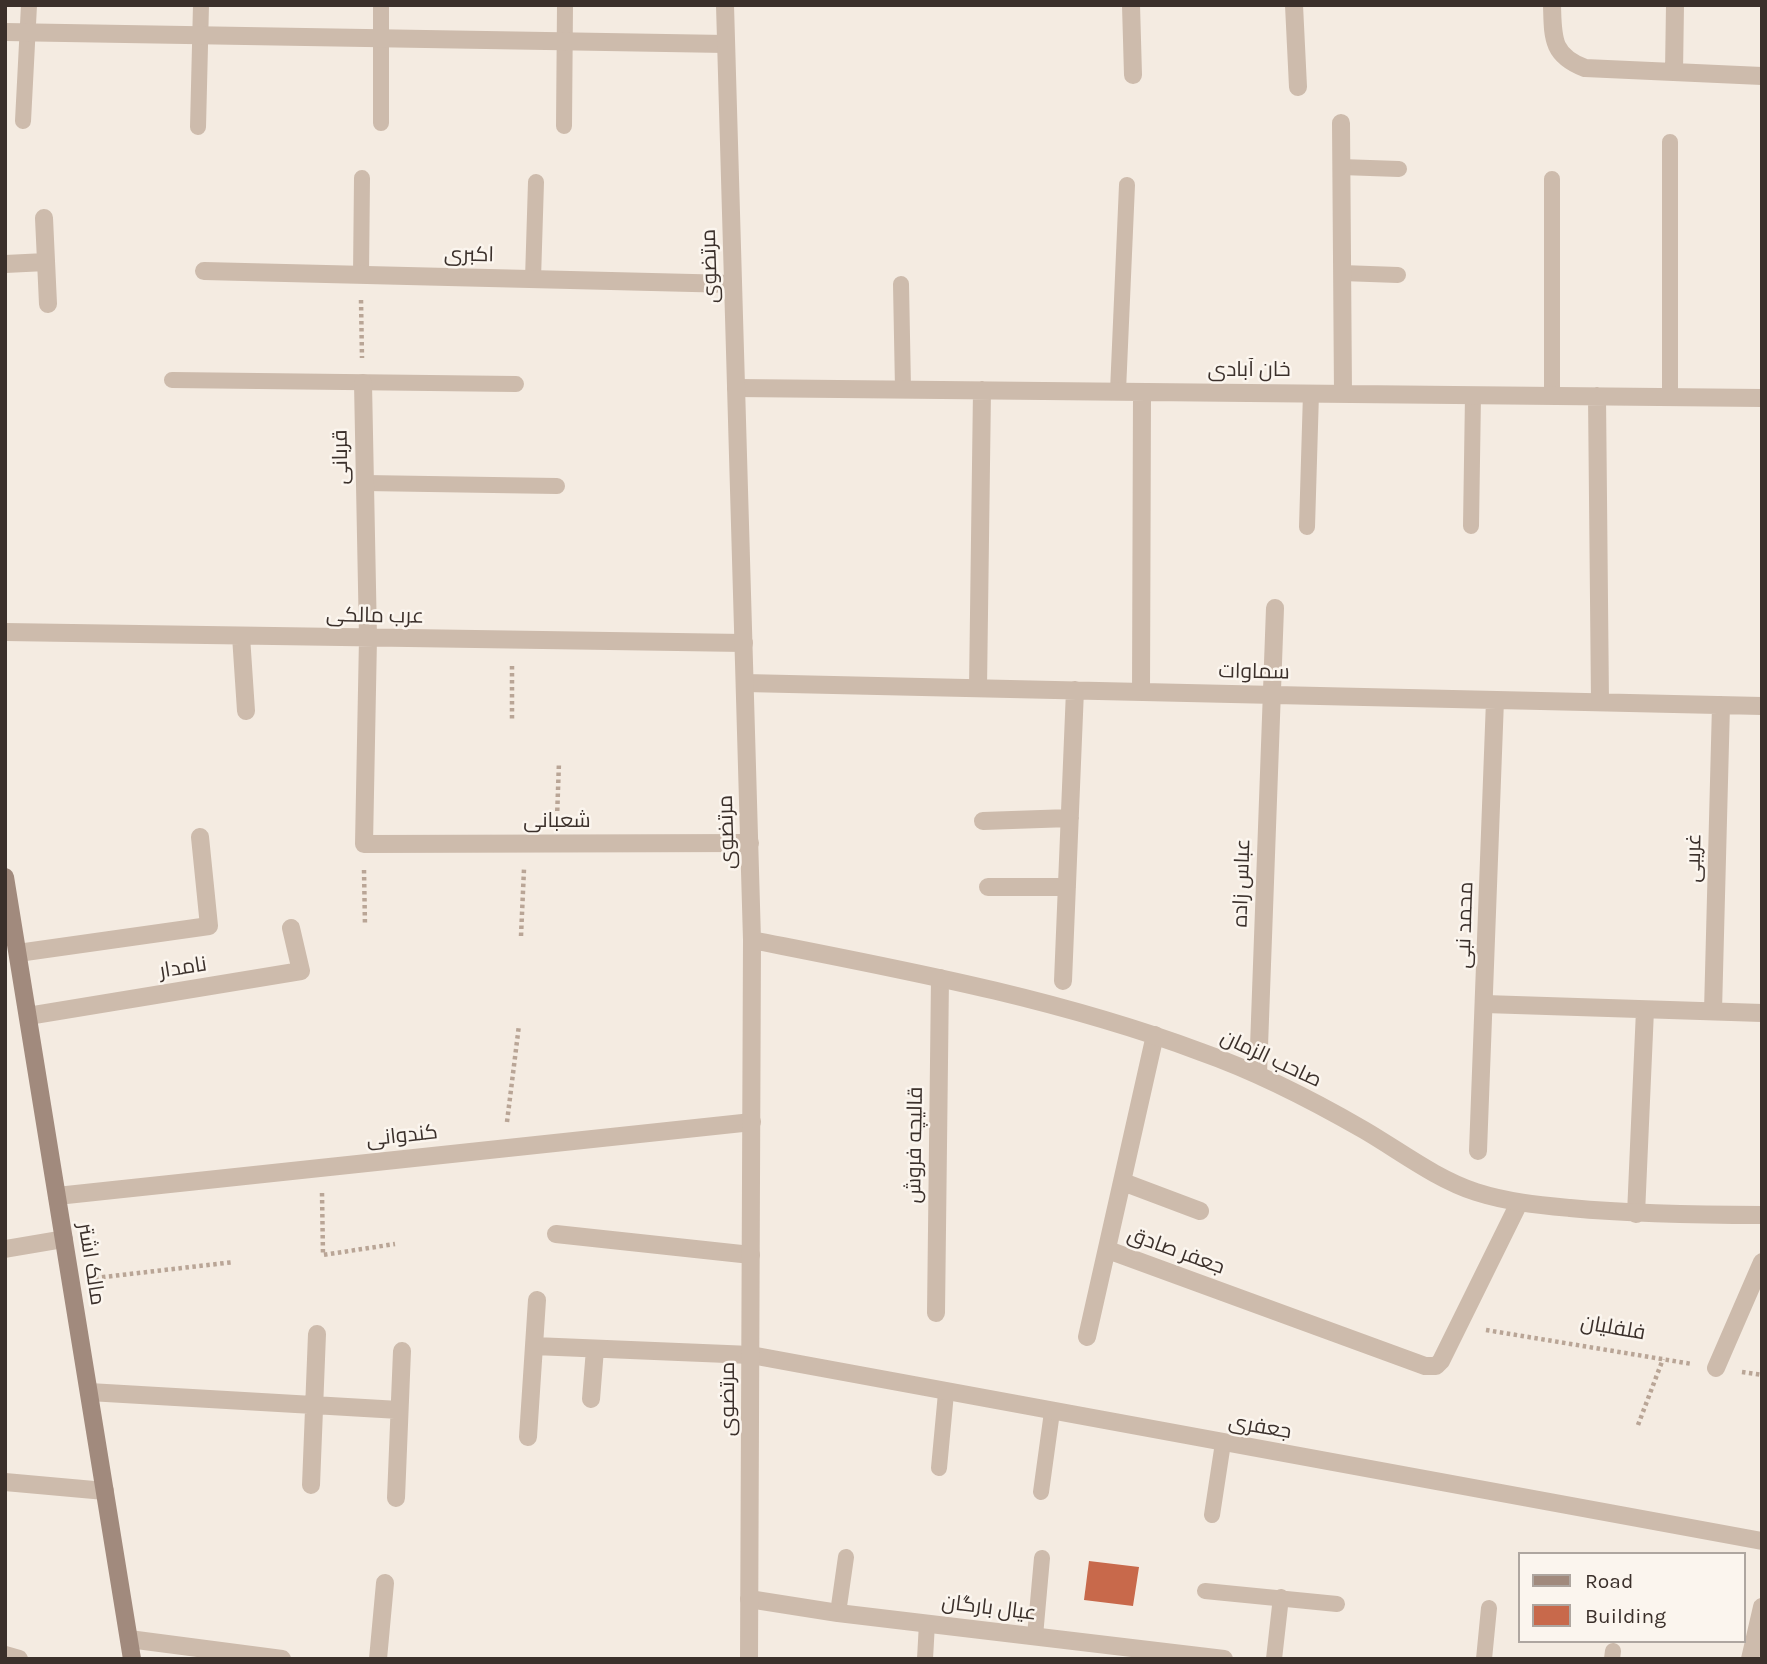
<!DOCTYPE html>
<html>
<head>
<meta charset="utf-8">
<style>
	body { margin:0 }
	#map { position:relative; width:1767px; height:1664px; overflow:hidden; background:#f4ebe1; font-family:Karla,sans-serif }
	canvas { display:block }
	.frame { position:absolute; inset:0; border:7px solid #3b302b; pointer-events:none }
	.legend { position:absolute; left:1518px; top:1552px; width:228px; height:91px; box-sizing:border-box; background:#fbf5ee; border:2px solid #aea6a0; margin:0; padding:9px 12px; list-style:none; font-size:21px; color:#3b302b }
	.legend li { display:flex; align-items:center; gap:14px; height:35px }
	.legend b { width:35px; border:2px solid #aea6a0 }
</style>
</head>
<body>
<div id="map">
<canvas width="1767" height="1664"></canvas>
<div class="frame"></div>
<ul class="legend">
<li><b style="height:9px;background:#a18a7d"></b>Road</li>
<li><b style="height:19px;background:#c8694b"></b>Building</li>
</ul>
</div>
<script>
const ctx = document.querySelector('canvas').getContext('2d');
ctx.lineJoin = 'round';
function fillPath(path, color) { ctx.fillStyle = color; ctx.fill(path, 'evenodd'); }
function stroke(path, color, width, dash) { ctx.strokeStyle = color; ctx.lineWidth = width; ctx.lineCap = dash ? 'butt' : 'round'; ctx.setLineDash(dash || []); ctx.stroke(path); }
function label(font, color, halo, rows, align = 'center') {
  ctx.font = font + ' Karla,Cairo,sans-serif'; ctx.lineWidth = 5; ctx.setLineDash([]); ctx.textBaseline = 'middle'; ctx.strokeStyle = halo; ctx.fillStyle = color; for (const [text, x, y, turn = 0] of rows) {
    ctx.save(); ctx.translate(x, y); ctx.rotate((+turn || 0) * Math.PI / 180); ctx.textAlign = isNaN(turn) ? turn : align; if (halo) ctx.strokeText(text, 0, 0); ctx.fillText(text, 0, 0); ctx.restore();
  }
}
const building = new Path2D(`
	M1089,1561L1139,1567L1133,1606L1084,1600Z`);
const path = new Path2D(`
	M361,300L362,358
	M512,666V722
	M557,818L559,762
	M364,870L365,926
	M521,936L524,869
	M507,1122L519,1025
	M322,1193L323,1255L395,1244
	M95,1278L234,1262
	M1486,1330L1692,1364
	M1742,1372L1762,1375
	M1638,1425L1663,1359`);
const service = new Path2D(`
	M23,121L29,5
	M381,123V5
	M564,126L565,5
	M198,127L201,5
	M1341,167L1399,169
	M1342,273L1398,275
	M361,275L362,178
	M533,279L536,182
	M901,284L903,389
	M172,380L516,384
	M1118,391L1127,185
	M1552,395V179
	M1670,397V142
	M365,483L557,486
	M1471,526L1473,395
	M1307,527L1311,393
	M939,1468L946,1393
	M1041,1492L1052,1412
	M1212,1515L1223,1443
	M1205,1591L1337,1604
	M838,1613L846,1557
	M1035,1636L1042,1558
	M925,1659L927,1623
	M1274,1659L1281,1597
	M1484,1659L1489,1608
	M1612,1659L1613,1651`);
const minor = new Path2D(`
	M1131,5L1133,75
	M1294,5L1298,87
	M1552,5C1553,37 1551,55 1585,68L1762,76
	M5,32L726,44
	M1674,72L1675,5
	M1341,123L1343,394
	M44,218L48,304
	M5,264L46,262
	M204,271L733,284
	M363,383L368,638L364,844L750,843
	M736,388L1762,398
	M1597,396L1600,702
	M5,632L744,643
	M241,636L246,711
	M745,683L1762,706
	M978,688L982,390
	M1141,692L1142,392
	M983,821L1070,818
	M988,887H1067
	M18,953L209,926L200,837
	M1063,981L1075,690
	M1485,1004L1762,1013
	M1713,1011L1721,705
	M28,1016L301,971L291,928
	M1258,1074L1275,608
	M1478,1151L1495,700
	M1123,1182L1200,1211
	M57,1196L752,1122
	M1636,1214L1645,1010
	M556,1234L751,1255
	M5,1249L64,1239
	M1108,1250L1425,1366H1436L1441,1361L1519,1203
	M936,1313L940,978
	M1087,1337L1155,1035
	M534,1346L751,1355L1762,1541
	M1716,1368L1762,1262
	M89,1392L399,1410
	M591,1399L595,1349
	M528,1437L537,1300
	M5,1482L105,1491
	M311,1485L317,1334
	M396,1498L402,1351
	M749,1599L838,1613L1224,1659
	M129,1639L282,1659
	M5,1655L19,1659
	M378,1659L385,1583`);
const tertiary = new Path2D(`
	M725,5L752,940L749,1659
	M752,940C904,970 1056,998 1201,1052C1258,1072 1312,1100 1364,1130C1400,1151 1436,1179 1476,1192C1507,1202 1539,1205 1570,1208C1634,1214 1697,1215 1762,1215
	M1750,1659L1762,1607`);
const secondary = new Path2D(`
	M5,877L132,1659`);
const streetNames = [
	["اکبری",469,255,1],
	["مرتضوی",710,266,-92],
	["خان آبادی",1249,370],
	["قربانی",341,457,-91],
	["عرب مالکی",375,616,1],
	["سماوات",1254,672,1],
	["شعبانی",557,821],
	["مرتضوی",727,832,-92],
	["غریبی",1694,858,-89],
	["عباس زاده",1242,883,-88],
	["محمد نبی",1465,925,-88],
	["نامدار",183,968,-9],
	["صاحب الزمان",1271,1059,25],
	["کندوانی",402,1136,-6],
	["قالیچه فروش",915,1145,-89],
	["جعفر صادق",1176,1251,20],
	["مالک اشتر",91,1264,81],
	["فلفلیان",1613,1328,10],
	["مرتضوی",728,1399,-90],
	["جعفری",1260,1427,10],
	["عیال بارگان",989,1608,7]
];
fillPath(building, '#c8694b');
stroke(path, '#b9a596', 4.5, [3.5, 3.5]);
stroke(service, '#cdbbac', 16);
stroke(minor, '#cdbbac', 18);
stroke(tertiary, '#cdbbac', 18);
stroke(secondary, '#a18a7d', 18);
label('21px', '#3b302b', '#fbf5ee', streetNames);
</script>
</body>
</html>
